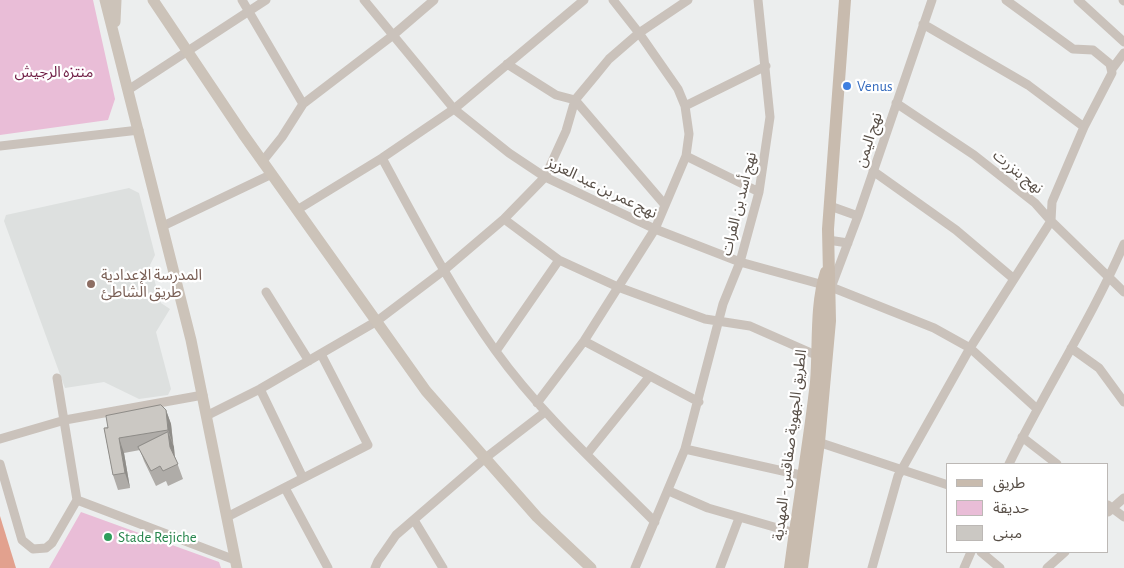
<!DOCTYPE html>
<html>
<head>
<meta charset="utf-8">
<style>
	body { margin:0 }
	#map { position:relative; width:1124px; height:568px; overflow:hidden; background:#eceeee; font-family:"Alegreya Sans","Noto Sans Arabic",sans-serif }
	canvas { display:block }
	.legend { position:absolute; left:946px; top:463px; width:162px; height:90px; box-sizing:border-box; background:#fff; border:1px solid #bcb8b5; margin:0; padding:6px 9px; list-style:none; font-size:15px; color:#574e46 }
	.legend li { display:flex; align-items:center; gap:10px; height:25px }
	.legend b { width:25px; border:1px solid #bcb8b5 }
</style>
</head>
<body>
<div id="map">
<canvas width="1124" height="568"></canvas>
<ul class="legend">
<li><b style="height:6px;background:#c8bbae"></b>طريق</li>
<li><b style="height:14px;background:#e9bdd7"></b>حديقة</li>
<li><b style="height:14px;background:#cbc8c3"></b>مبنى</li>
</ul>
</div>
<script>
const ctx = document.querySelector('canvas').getContext('2d');
ctx.lineJoin = 'round';
function fillPath(path, color) { ctx.fillStyle = color; ctx.fill(path, 'evenodd'); }
function stroke(path, color, width, dash) { ctx.strokeStyle = color; ctx.lineWidth = width; ctx.lineCap = dash ? 'butt' : 'round'; ctx.setLineDash(dash || []); ctx.stroke(path); }
function label(font, color, halo, rows, align = 'center') {
  ctx.font = font + ' "Alegreya Sans","Noto Sans Arabic",sans-serif'; ctx.lineWidth = 4.5; ctx.setLineDash([]); ctx.textBaseline = 'middle'; ctx.strokeStyle = halo; ctx.fillStyle = color; for (const [text, x, y, turn = 0] of rows) {
    ctx.save(); ctx.translate(x, y); ctx.rotate((+turn || 0) * Math.PI / 180); ctx.textAlign = isNaN(turn) ? turn : align; if (halo) ctx.strokeText(text, 0, 0); ctx.fillText(text, 0, 0); ctx.restore();
  }
}
const education = new Path2D(`
	M129,188L139,193L155,255L150,265L161,303L170,309L156,332L171,389L168,395L139,399L104,382L65,388L4,221L6,215Z`);
const green = new Path2D(`
	M0,0H93L115,99L108,120L0,135Z
	M81,512L219,562L221,568H49Z`);
const water = new Path2D(`
	M0,516L16,568H0Z`);
const street = new Path2D(`
	M242,0L303,104L392,36L434,0
	M364,0L454,109L509,153L545,177L655,229L740,262L831,287L934,328L970,348L1036,408
	M1078,0L1124,42
	M1123,0L1124,1
	M923,24L1028,85L1084,127
	M507,64L556,95L575,100L665,205
	M1112,69L1124,53
	M128,90L266,0
	M896,103L974,155L1035,203L1051,221L1124,292
	M685,106L766,66
	M0,146L139,130
	M686,156L759,192
	M382,158C418,224 452,290 495,350C541,414 600,467 655,522
	M262,162L282,137L303,104
	M873,171L956,230L1014,279L1051,221L1052,202L1084,127L1112,73L1110,64L1093,50L1073,49L1006,0
	M830,206L858,216
	M297,210L382,158L454,109L584,0
	M504,219L559,260L618,287L705,319L750,326L818,356
	M163,226L272,174
	M828,240L848,243
	M832,285L858,216L932,0
	M266,292L309,361
	M584,341L699,402
	M1071,348L1099,368L1124,402
	M496,351L559,260
	M57,378L77,500
	M260,389L303,478
	M537,403L584,341L655,229L686,156L689,134L685,106L678,89L639,33L613,0
	M208,415L260,389L377,321L443,271L504,219L545,177L566,131L575,100L595,76L609,59L639,33L688,0
	M1022,437L1057,464
	M0,439L65,420L203,395
	M815,441L948,485
	M685,449L805,476
	M587,454L649,377
	M0,464L22,540L33,549L46,548L52,543L77,500L235,560
	M1009,464C1045,390 1091,320 1124,244
	M285,488L328,568
	M669,491L708,508L795,533
	M1108,505L1124,517
	M1108,512L1124,498
	M227,517L368,445L321,354
	M414,520L443,568
	M981,552L1000,568
	M375,568L378,561L396,535L484,459L545,412
	M635,568L685,449L723,304L740,262L759,192L770,117L758,0
	M720,568L739,518
	M872,568L898,476L970,348L1014,279
	M964,568L971,552
	M1047,568L1065,552`);
const secondary = new Path2D(`
	M105,0L191,340L237,568
	M153,0L243,134L426,391L537,517L591,568
	M115,22L116,0`);
const primary = new Path2D(`
	M790,568C798,506 809,444 816,382C819,346 815,306 826,272
	M802,568L819,442L830,321L828,229L845,0`);
const wall = new Path2D(`
	M166,410L171,424L175,457L183,479L168,486L166,481L156,486L144,461L140,450L124,453L130,488L118,490L113,475L104,428Z`);
const shadedWall = new Path2D(`
	M166,410L171,424L173,444L168,430Z
	M168,432L174,447L175,462L170,447Z
	M119,438L124,453L130,488L125,473Z`);
const building = new Path2D(`
	M161,405L166,410L168,430L119,438L125,473L113,475L104,428H108L106,416Z
	M168,432L170,447L178,464L163,471L160,466L151,471L138,447Z`);
const markers = [
	[847,86,5,"#3f7fe0"],
	[91,284,5,"#8d6e63"],
	[108,537,5,"#2e9e5b"]
];
const parkNames = [
	["منتزه الرجيش",54,72]
];
const shopNames = [
	["Venus",857,86]
];
const streetNames = [
	["نهج اليمن",869,140,-72],
	["نهج بنزرت",1018,172,39],
	["نهج عمر بن عبد العزيز",602,188,26],
	["نهج أسد بن الفرات",739,204,-76],
	["الطريق الجهوية صفاقس - المهدية",790,445,-83]
];
const educationNames = [
	["المدرسة الإعدادية",101,275],
	["طريق الشاطئ",101,292]
];
const leisureNames = [
	["Stade Rejiche",118,537]
];
fillPath(education, '#dde0df');
fillPath(green, '#e9bdd7');
fillPath(water, '#e2a18e');
stroke(street, '#cac2bb', 9);
stroke(secondary, '#ccc3b9', 11);
stroke(primary, '#c8bbae', 12);
fillPath(wall, '#afaca8');
fillPath(shadedWall, '#8e8c88');
fillPath(building, '#cbc8c3');
stroke(building, '#8e8c88', 1);
for (const [x, y, r, color] of markers) { const dot = new Path2D(); dot.arc(x, y, r, 0, 2 * Math.PI); ctx.fillStyle = color; ctx.fill(dot); stroke(dot, '#fff', 2); }
label('15px', '#701f46', '#fff', parkNames);
label('15px', '#366cbe', '#fff', shopNames, 'left');
label('15px', '#574e46', '#fff', streetNames);
label('15px', '#785e54', '#fff', educationNames, 'left');
label('15px', '#27864d', '#fff', leisureNames, 'left');
</script>
</body>
</html>
